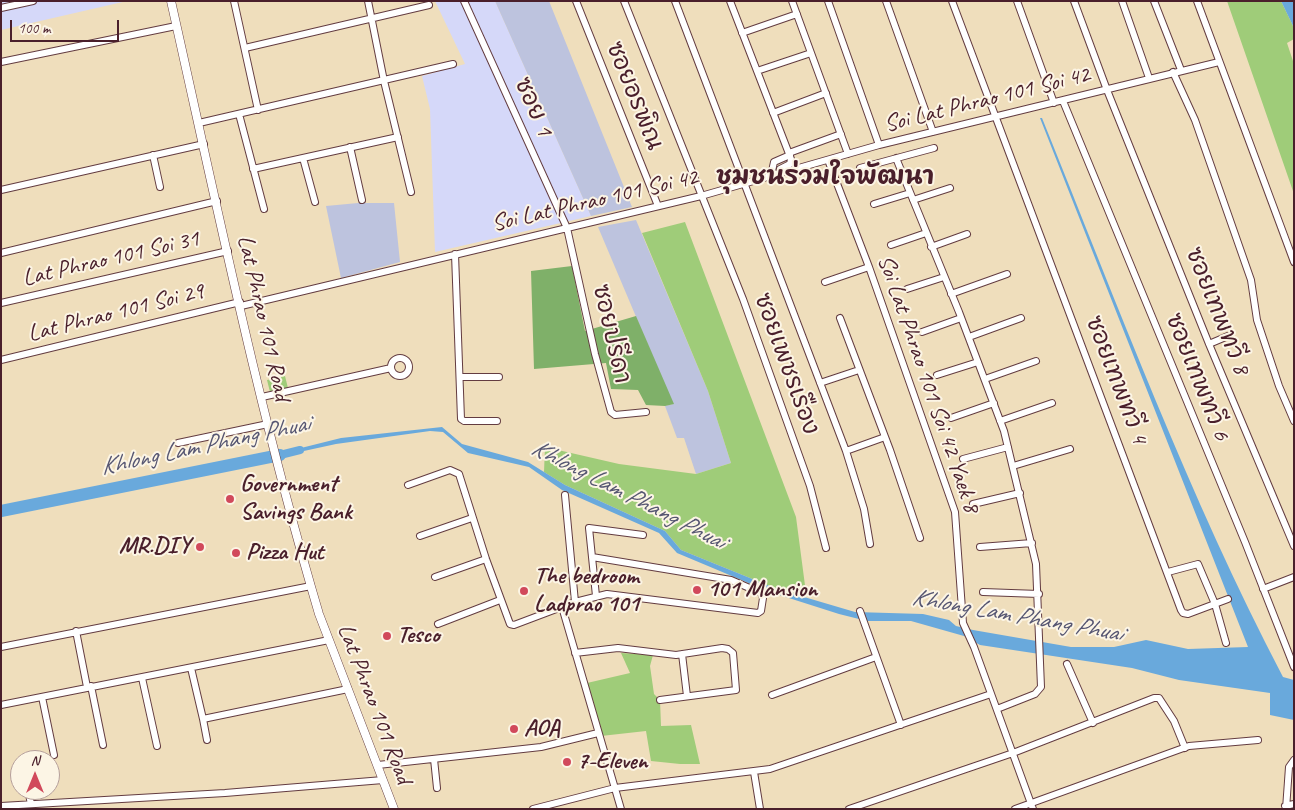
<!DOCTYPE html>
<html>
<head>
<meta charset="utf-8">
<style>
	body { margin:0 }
	#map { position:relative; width:1295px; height:810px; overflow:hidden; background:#efdebc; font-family:Caveat,sans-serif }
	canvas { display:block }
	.frame { position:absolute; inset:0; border:2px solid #4a1f2b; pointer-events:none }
	.north { position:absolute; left:10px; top:750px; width:50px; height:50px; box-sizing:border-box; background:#fcf5e5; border:1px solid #b59f9b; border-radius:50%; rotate:0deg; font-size:14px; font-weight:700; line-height:20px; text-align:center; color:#4a1f2b }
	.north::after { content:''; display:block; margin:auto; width:18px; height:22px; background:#d1495b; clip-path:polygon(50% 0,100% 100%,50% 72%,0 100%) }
	.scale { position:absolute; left:10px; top:20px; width:109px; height:22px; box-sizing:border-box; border:2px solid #4a1f2b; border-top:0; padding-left:6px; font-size:15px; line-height:18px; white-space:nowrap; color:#4a1f2b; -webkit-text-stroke:4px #fcf5e5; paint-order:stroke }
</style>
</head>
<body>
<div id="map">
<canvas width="1295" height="810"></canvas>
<div class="frame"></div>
<div class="north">N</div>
<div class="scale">100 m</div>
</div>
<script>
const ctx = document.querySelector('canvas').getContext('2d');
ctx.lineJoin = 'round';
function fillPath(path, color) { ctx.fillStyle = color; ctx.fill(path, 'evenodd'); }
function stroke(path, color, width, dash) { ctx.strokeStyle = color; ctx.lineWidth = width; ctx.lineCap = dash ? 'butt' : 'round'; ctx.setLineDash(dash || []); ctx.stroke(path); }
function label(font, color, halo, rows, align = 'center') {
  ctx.font = font + ' Caveat,"Playpen Sans Thai",sans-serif'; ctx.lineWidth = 4; ctx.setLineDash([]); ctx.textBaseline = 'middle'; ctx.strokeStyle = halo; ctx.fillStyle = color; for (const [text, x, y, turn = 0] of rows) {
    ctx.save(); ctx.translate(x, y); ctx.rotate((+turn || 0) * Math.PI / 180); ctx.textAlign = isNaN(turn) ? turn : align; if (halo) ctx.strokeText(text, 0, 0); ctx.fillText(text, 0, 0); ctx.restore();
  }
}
const built = new Path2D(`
	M1,1H127L1,30Z
	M435,1H495L591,216L435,252L430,109L422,76L465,64Z`);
const industrial = new Path2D(`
	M495,1H549L632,207L591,216Z
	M358,203H394L400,262L341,278L326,206Z
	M636,220L708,391L731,463L696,474L684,438H677L665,406L673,404L598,227Z`);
const green = new Path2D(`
	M1227,1H1281L1294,28V39L1287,43L1294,64V194Z
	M685,222L796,517L806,593L802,597L777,589L681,550L665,531L565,485L544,472L545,447L619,464L696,474L731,463L708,391L642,233Z
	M285,376L288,388L270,392L267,380Z
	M621,653L653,655L650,666L654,694L660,700L661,726L691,725L700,764H680L651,761L646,731L601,736L587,683L630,673Z`);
const forest = new Path2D(`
	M572,266L585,331L636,316L674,404L665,406L646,405L638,390L611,389L606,363L534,369L531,271Z`);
const water = new Path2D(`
	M1281,1H1294V28Z
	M1040,118H1042C1118,306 1189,497 1283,677L1294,680V720L1270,715V693L1179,680L1132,668L980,645L964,636L911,621H867L839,614L770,592L677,553L659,533L562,490L529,467L468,453L443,432L430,431L336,444L290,454L289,451L341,438L442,427L462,444L528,462L565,485L665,531L681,550L777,589L855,612L923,614L949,620L956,626L973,630L1071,647H1114L1146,640L1188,649L1248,647Z`);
const canal = new Path2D(`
	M280,455L300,450`);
const river = new Path2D(`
	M1,511L280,455`);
const minor = new Path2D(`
	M234,1L258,110
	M368,1L384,81L411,192
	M464,1L567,228L595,354L611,412L615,415L646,412
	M576,1L658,206
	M624,1L743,299L810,486L826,548
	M675,1L846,451L864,509L870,544
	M730,1L791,159L790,164L780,169L781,173
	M792,1L848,154
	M828,1L879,145
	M886,1L933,132
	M952,1L1181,610L1183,613L1188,614L1228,599
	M1017,1L1054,103
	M1074,1L1107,90L1209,344L1294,546
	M1122,1L1149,78
	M1154,1L1181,70
	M1197,1L1294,262
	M1,8L33,1
	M742,33L797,14
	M245,48L429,5
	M1,62L176,26
	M757,71L811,53
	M1173,72L1195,120L1251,280L1257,320L1279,386L1294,421
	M1063,101L1245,542L1294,667
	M773,113L826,93
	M239,114L264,209
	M199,123L453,64
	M350,147L362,200
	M789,153L841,134
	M153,155L160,187
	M303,158L315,202
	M896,158L959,312L1004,431L1036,564L1041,687L1035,694L997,709
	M828,160L869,267L955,512L963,623L974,647L1033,809
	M860,168L934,148
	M253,169L398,137
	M775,175L772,171L774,162L790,155
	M1,190L204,144
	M913,200L950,188
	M874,204L910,193
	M891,245L926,233
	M931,247L967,234
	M1,253L217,201
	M455,254L461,419L464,421H497
	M825,282L869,267
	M907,289L944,277
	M951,294L1007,274
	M1,303L228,251
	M241,306L701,196L879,145L1219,62
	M840,318L890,450L920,538
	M922,332L961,318
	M969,337L1021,318
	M1209,344L1228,336
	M391 367a9 9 0 1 1 18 0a9 9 0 1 1-18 0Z
	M1,360L240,302
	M937,375L978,362
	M460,377H499
	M985,379L1036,361
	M820,383L859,370
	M262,397L391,368
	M951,418L994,403
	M1000,421L1052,403
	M178,443L268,424
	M846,451L885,437
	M963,459L1008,447
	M1013,466L1070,449
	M408,485L450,470L459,474L486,559L510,624L514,625L575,602L607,594L758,613L761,611L763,598L761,593L731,580L592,557
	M565,495L575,602
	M973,504L1020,493
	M420,536L472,518
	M980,547L1032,543
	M1168,572L1198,564L1215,604L1226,643
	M435,577L486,559
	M1263,589L1294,577
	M983,592L1039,594
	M596,596L589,528L643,535
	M562,607L621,809
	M860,611L901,725
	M438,624L500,600
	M76,631L87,687
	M1,647L311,586
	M575,653L618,648L676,655L722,648L728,649L733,653L736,690L660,700
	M682,654L687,696
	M1067,664L1093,723
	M191,668L203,719L348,689
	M142,678L157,746
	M91,686L103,745
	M772,695L876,657
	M42,697L54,755
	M1,705L329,640
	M203,719L207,740
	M434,759L437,788
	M378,765L541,747L598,733
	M754,772L760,809
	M28,790L31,804
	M1,806L225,793L383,780
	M1285,806L1294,804
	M533,809L615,788L770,769L991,694
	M849,809L1013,753L1154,698H1159L1174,721L1185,748
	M1015,809L1189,746L1258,740
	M1286,809L1289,767L1294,760`);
const tertiary = new Path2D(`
	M171,1C217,206 259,412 319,614L394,809`);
const markers = [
	[230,499,5,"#d1495b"],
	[200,547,5,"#d1495b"],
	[236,553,5,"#d1495b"],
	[697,590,5,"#d1495b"],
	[524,591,5,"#d1495b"],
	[387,636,5,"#d1495b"],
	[514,729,5,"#d1495b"],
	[567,762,5,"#d1495b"]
];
const streetNames = [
	["ซอยอรพิณ",634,96,68],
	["Soi Lat Phrao 101 Soi 42",987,100,-14],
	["ซอย 1",533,107,66],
	["Soi Lat Phrao 101 Soi 42",595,201,-13],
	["Lat Phrao 101 Soi 31",111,259,-13],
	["ซอยเทพทวี 8",1217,311,68],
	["Lat Phrao 101 Soi 29",116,313,-14],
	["Lat Phrao 101 Road",263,318,77],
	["ซอยปรีดา",611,334,77],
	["ซอยเพชรเรือง",786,364,70],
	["ซอยเทพทวี 6",1197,377,68],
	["ซอยเทพทวี 4",1116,380,69],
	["Soi Lat Phrao 101 Soi 42 Yaek 8",928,384,71],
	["Lat Phrao 101 Road",374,704,69]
];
const poiNames = [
	["Government",240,485],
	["Savings Bank",240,513],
	["MR.DIY",190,547,"right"],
	["Pizza Hut",246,553],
	["The bedroom",534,577],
	["Ladprao 101",534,605],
	["101 Mansion",707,590],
	["Tesco",397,636],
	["AOA",524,729],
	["7-Eleven",577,762]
];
const neighbourhoodNames = [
	["ชุมชนร่วมใจพัฒนา",825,177]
];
const waterNames = [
	["Khlong Lam Phang Phuai",205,446,-12],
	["Khlong Lam Phang Phuai",628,495,27],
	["Khlong Lam Phang Phuai",1017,616,10]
];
fillPath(built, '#d5d8f9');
fillPath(industrial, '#bdc3de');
fillPath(green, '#9fcc79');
fillPath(forest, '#7fb069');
fillPath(water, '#69a9dc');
stroke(canal, '#69a9dc', 8);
stroke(river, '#69a9dc', 12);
stroke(minor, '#633c41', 8);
stroke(tertiary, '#633c41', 9);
stroke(minor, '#fff', 6);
stroke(tertiary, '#fff', 8);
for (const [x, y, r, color] of markers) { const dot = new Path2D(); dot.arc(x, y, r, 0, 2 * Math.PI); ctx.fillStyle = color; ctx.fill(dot); stroke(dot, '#fcf5e5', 2); }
label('24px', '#4a1f2b', '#fcf5e5', streetNames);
label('bold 24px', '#4a1f2b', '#fcf5e5', poiNames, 'left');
label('bold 25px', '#4a1f2b', '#fcf5e5', neighbourhoodNames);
label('italic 25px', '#565672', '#fcf5e5', waterNames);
</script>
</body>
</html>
